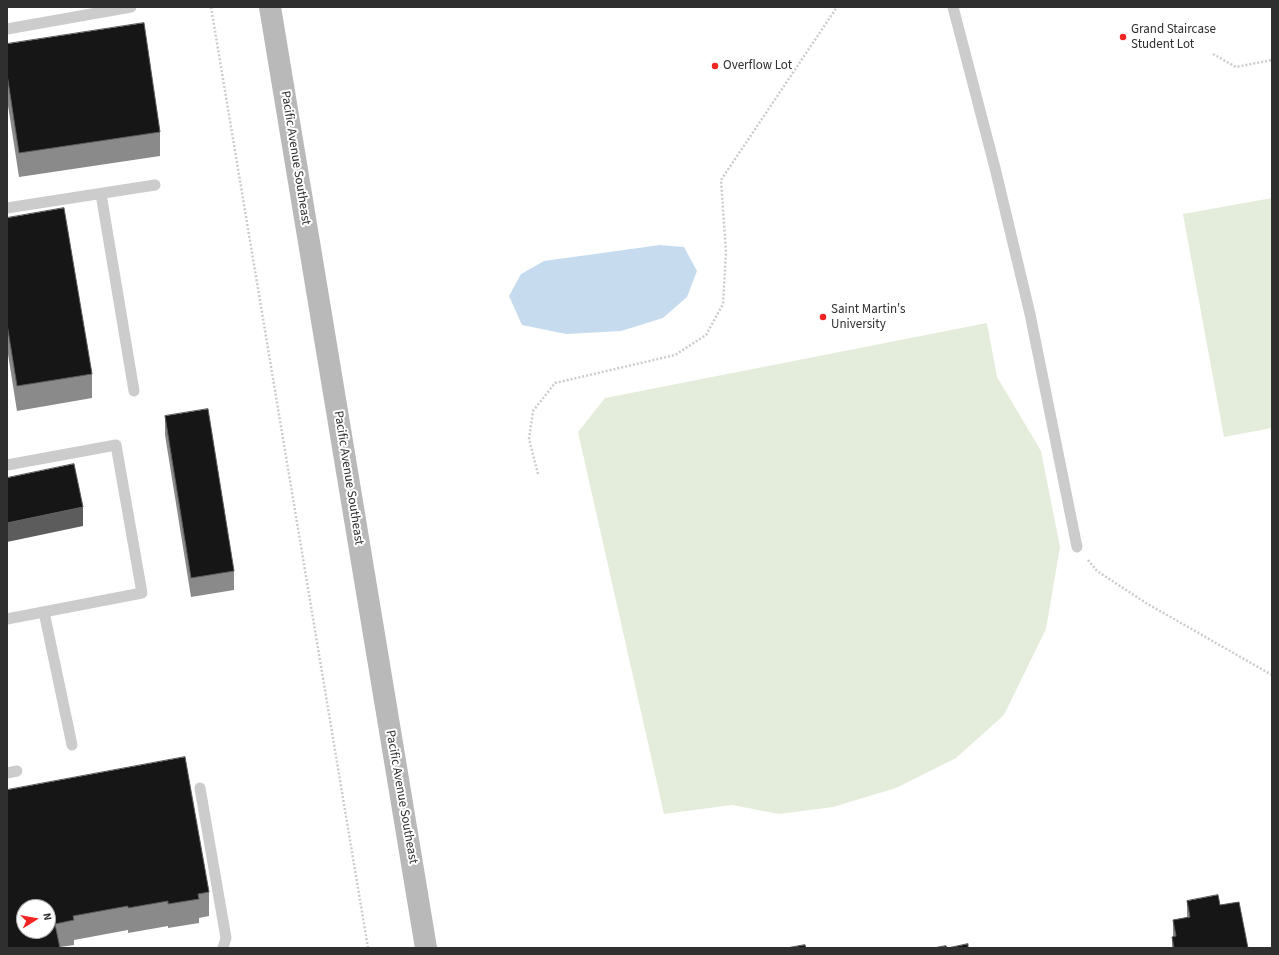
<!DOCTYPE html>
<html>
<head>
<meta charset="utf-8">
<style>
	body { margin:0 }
	#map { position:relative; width:1279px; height:955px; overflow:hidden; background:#fff; font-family:"Source Sans 3",sans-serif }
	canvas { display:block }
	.frame { position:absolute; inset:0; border:8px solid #2f2f2f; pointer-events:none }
	.north { position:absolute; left:16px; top:899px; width:40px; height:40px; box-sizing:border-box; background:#fff; border:1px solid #acacac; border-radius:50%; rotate:79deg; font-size:11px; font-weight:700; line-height:16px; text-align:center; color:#2f2f2f }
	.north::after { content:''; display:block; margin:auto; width:14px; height:18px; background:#f32424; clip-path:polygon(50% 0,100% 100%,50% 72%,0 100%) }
</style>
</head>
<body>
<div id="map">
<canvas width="1279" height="955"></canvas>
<div class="frame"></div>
<div class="north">N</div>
</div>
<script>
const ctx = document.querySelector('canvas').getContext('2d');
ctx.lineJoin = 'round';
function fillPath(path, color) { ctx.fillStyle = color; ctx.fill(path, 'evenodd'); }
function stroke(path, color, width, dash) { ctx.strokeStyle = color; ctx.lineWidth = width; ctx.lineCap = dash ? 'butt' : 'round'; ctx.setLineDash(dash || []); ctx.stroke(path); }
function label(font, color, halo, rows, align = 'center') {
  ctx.font = font + ' "Source Sans 3",sans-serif'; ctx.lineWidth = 4; ctx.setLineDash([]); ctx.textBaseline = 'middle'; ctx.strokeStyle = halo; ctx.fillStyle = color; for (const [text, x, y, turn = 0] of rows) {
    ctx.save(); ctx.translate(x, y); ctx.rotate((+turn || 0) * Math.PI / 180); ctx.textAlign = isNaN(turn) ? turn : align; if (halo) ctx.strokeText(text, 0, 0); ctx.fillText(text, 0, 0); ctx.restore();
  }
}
const green = new Path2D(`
	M1272,198V428L1224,437L1183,214Z
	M987,323L997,377L1041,451L1060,547L1046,629L1004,715L956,758L896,788L833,807L779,814L732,805L664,814L578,432L605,398Z`);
const water = new Path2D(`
	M660,245L684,247L697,271L687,297L663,318L621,331L566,334L522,325L509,296L521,274L544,261Z`);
const path = new Path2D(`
	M211,7L368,948
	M1213,54L1236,67L1272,60
	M538,474L529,439L533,411L555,383L675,355L706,335L723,304L726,252L721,180L837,7
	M1088,560L1097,571L1146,603L1272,675`);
const lane = new Path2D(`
	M953,7L995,168L1030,314L1077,547
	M7,29L131,7
	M101,194L134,391
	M7,208L155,185
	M7,465L116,445L142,593L7,619
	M44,612L72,745
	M7,773L17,771
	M200,788L226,938L223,948`);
const secondary = new Path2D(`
	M270,7L426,948`);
const wall = new Path2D(`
	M7,44L160,132V156L19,177L7,99Z
	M7,218L92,374V398L17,411L7,348Z
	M165,416L234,571V590L191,597L165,435Z
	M7,790L209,892V916L199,918V923L168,928V926L128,933V930L74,940V945L60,947Z
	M1187,901L1220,905L1248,948H1172V937H1173V920L1187,917Z`);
const shadedWall = new Path2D(`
	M83,507V526L7,542V523Z`);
const building = new Path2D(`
	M144,23L160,132L19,153L7,74V44Z
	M64,208L92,374L17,386L7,324V218Z
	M208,409L234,571L191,578L165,416Z
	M74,464L83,507L7,523V478Z
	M185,757L209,892L198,894L199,899L168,904V901L128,908V906L73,916L74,920L55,924L60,948H7V790ZM24,907H48V931H24Z
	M1218,895L1220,905L1239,902L1248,948H1174L1172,937L1176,936L1173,920L1190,917L1187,901Z
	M968,944V948H948Z
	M805,945L806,948H787Z
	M946,946L947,948H934Z`);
const markers = [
	[1123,37,4,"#f32424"],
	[715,66,4,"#f32424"],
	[823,317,4,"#f32424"]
];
const poiNames = [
	["Grand Staircase",1131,30],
	["Student Lot",1131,45],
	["Overflow Lot",723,66],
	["Saint Martin's",831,310],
	["University",831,325]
];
const streetNames = [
	["Pacific Avenue Southeast",295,158,81],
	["Pacific Avenue Southeast",348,478,81],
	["Pacific Avenue Southeast",401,797,80]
];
fillPath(green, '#e4eddb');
fillPath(water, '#c6dcee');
stroke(path, '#ccc', 2.5, [2, 2]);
stroke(lane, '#ccc', 11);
stroke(secondary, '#b9b9b9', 22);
fillPath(wall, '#8a8a8a');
fillPath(shadedWall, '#5c5c5c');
fillPath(building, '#161616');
stroke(building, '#5c5c5c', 1);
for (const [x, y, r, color] of markers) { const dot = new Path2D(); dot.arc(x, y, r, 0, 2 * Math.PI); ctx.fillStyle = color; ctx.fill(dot); stroke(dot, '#fff', 1.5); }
label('13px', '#2f2f2f', '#fff', poiNames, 'left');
label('13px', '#2f2f2f', '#fff', streetNames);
</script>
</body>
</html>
